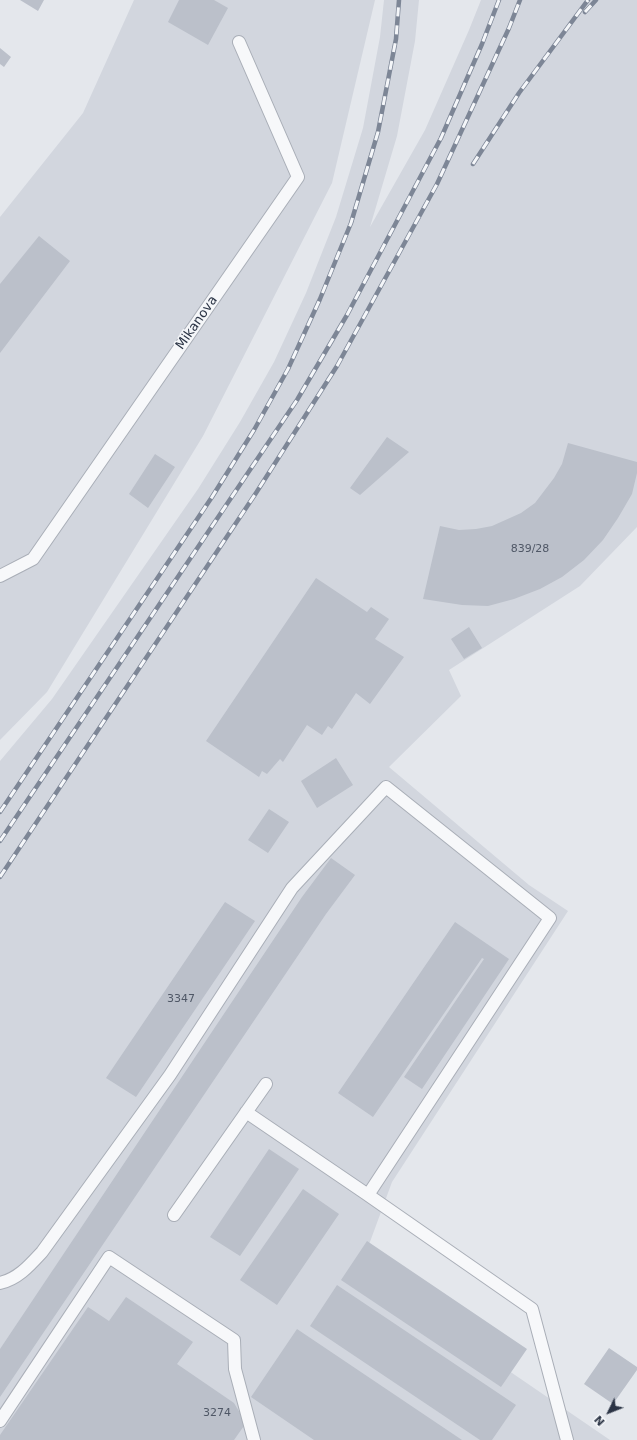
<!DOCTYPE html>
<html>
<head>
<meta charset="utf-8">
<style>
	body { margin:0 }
	#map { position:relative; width:637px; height:1440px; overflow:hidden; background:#e4e7ec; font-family:"DejaVu Sans",sans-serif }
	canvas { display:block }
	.north { position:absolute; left:589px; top:1392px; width:40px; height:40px; -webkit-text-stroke:3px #f4f6f9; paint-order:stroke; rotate:227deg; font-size:11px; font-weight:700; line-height:16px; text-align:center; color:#2b3445 }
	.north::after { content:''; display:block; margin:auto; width:14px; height:18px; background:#2b3445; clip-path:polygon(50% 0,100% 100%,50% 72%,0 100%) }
</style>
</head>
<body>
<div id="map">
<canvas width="637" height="1440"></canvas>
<div class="north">N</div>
</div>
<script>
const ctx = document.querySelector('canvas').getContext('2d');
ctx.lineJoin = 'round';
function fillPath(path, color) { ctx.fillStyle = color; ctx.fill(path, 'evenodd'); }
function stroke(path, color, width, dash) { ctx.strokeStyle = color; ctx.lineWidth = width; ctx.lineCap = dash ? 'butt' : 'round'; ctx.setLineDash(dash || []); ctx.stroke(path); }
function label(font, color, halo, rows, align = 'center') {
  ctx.font = font + ' "DejaVu Sans",sans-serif'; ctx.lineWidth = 3; ctx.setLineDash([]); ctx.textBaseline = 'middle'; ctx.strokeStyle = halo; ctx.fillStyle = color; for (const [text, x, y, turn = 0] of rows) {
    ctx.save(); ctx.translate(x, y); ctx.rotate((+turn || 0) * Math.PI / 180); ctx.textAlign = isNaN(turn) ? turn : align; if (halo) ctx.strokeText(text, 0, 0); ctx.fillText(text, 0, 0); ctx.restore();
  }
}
const built = new Path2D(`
	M134,0H375L332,183L203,436L47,692L0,740V217L83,113Z
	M384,0H419L415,41L397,136L370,227L425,130L469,30L481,0H637V527L580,586L449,670L461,696L389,767L529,885L568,911L392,1182L360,1269L610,1440H0V761L52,699L198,489L240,422L274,362L306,293L336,217L363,128L380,37Z`);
const building = new Path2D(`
	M20,0H44L38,11Z
	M179,0H214L228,8L208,45L168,22Z
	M0,48L11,57L4,67L0,64Z
	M39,236L70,261L0,353V284Z
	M387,437L409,452L360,495L350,488Z
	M568,443L637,462V473L632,494L618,518L603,540L584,560L562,577L540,589L514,599L488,606L462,605L423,599L440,526L459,530L476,529L492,526L521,513L535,503L554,478L562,464Z
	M155,454L175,467L148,508L129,494Z
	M316,578L367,612L371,607L389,619L375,639L404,657L370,704L356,693L332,729L328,726L322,735L307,725L283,762L280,759L267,774L262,771L259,777L206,741Z
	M469,627L482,648L464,659L451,639Z
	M336,758L353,785L317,808L301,781Z
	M269,809L289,822L268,853L248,840Z
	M331,858L355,875L326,914L0,1397V1349L302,897Z
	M225,902L255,921L136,1097L106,1078Z
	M455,922L509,959L422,1089L404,1077L484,959L482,958L373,1117L338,1093Z
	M269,1149L299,1169L240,1256L210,1237Z
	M303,1189L339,1214L277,1305L240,1280Z
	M367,1241L527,1349L501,1387L341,1280Z
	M337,1285L516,1405L492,1440H480L310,1326Z
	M126,1297L193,1342L177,1364L234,1403L246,1423L234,1440H0V1435L88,1307L109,1321Z
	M297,1329L462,1440H314L251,1397Z
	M609,1348L637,1367V1370L613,1404L584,1384Z`);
const lane = new Path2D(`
	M0,576L33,559L298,177L239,42
	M246,1112L368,1195
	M174,1215L266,1084
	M0,1283C18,1279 30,1265 42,1252L170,1075L292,888L386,787L550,918L368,1195L532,1309L567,1440
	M0,1421L109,1257L234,1340L235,1369L254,1440`);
const rail = new Path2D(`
	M585,12L596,0
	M473,164L519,93L588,0
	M0,812L212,497L254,430L288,369L320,299L351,223L378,132L396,39L399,0
	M0,841L297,400L347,315L441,138L482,44L499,0
	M0,877L256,493L337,366L437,184L509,28L520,0`);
const numberNames = [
	["839/28",530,549],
	["3347",181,999],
	["3274",217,1413]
];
const streetNames = [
	["Mikanova",197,323,-55]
];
fillPath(built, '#d2d6de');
fillPath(building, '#bbc0ca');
stroke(lane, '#a9aeb7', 14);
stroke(lane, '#f7f8fa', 12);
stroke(rail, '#7d8696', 4.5);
stroke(rail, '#f4f6f9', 3, [9]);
label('11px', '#4f5766', null, numberNames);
label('13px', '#2b3445', '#f4f6f9', streetNames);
</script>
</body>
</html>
